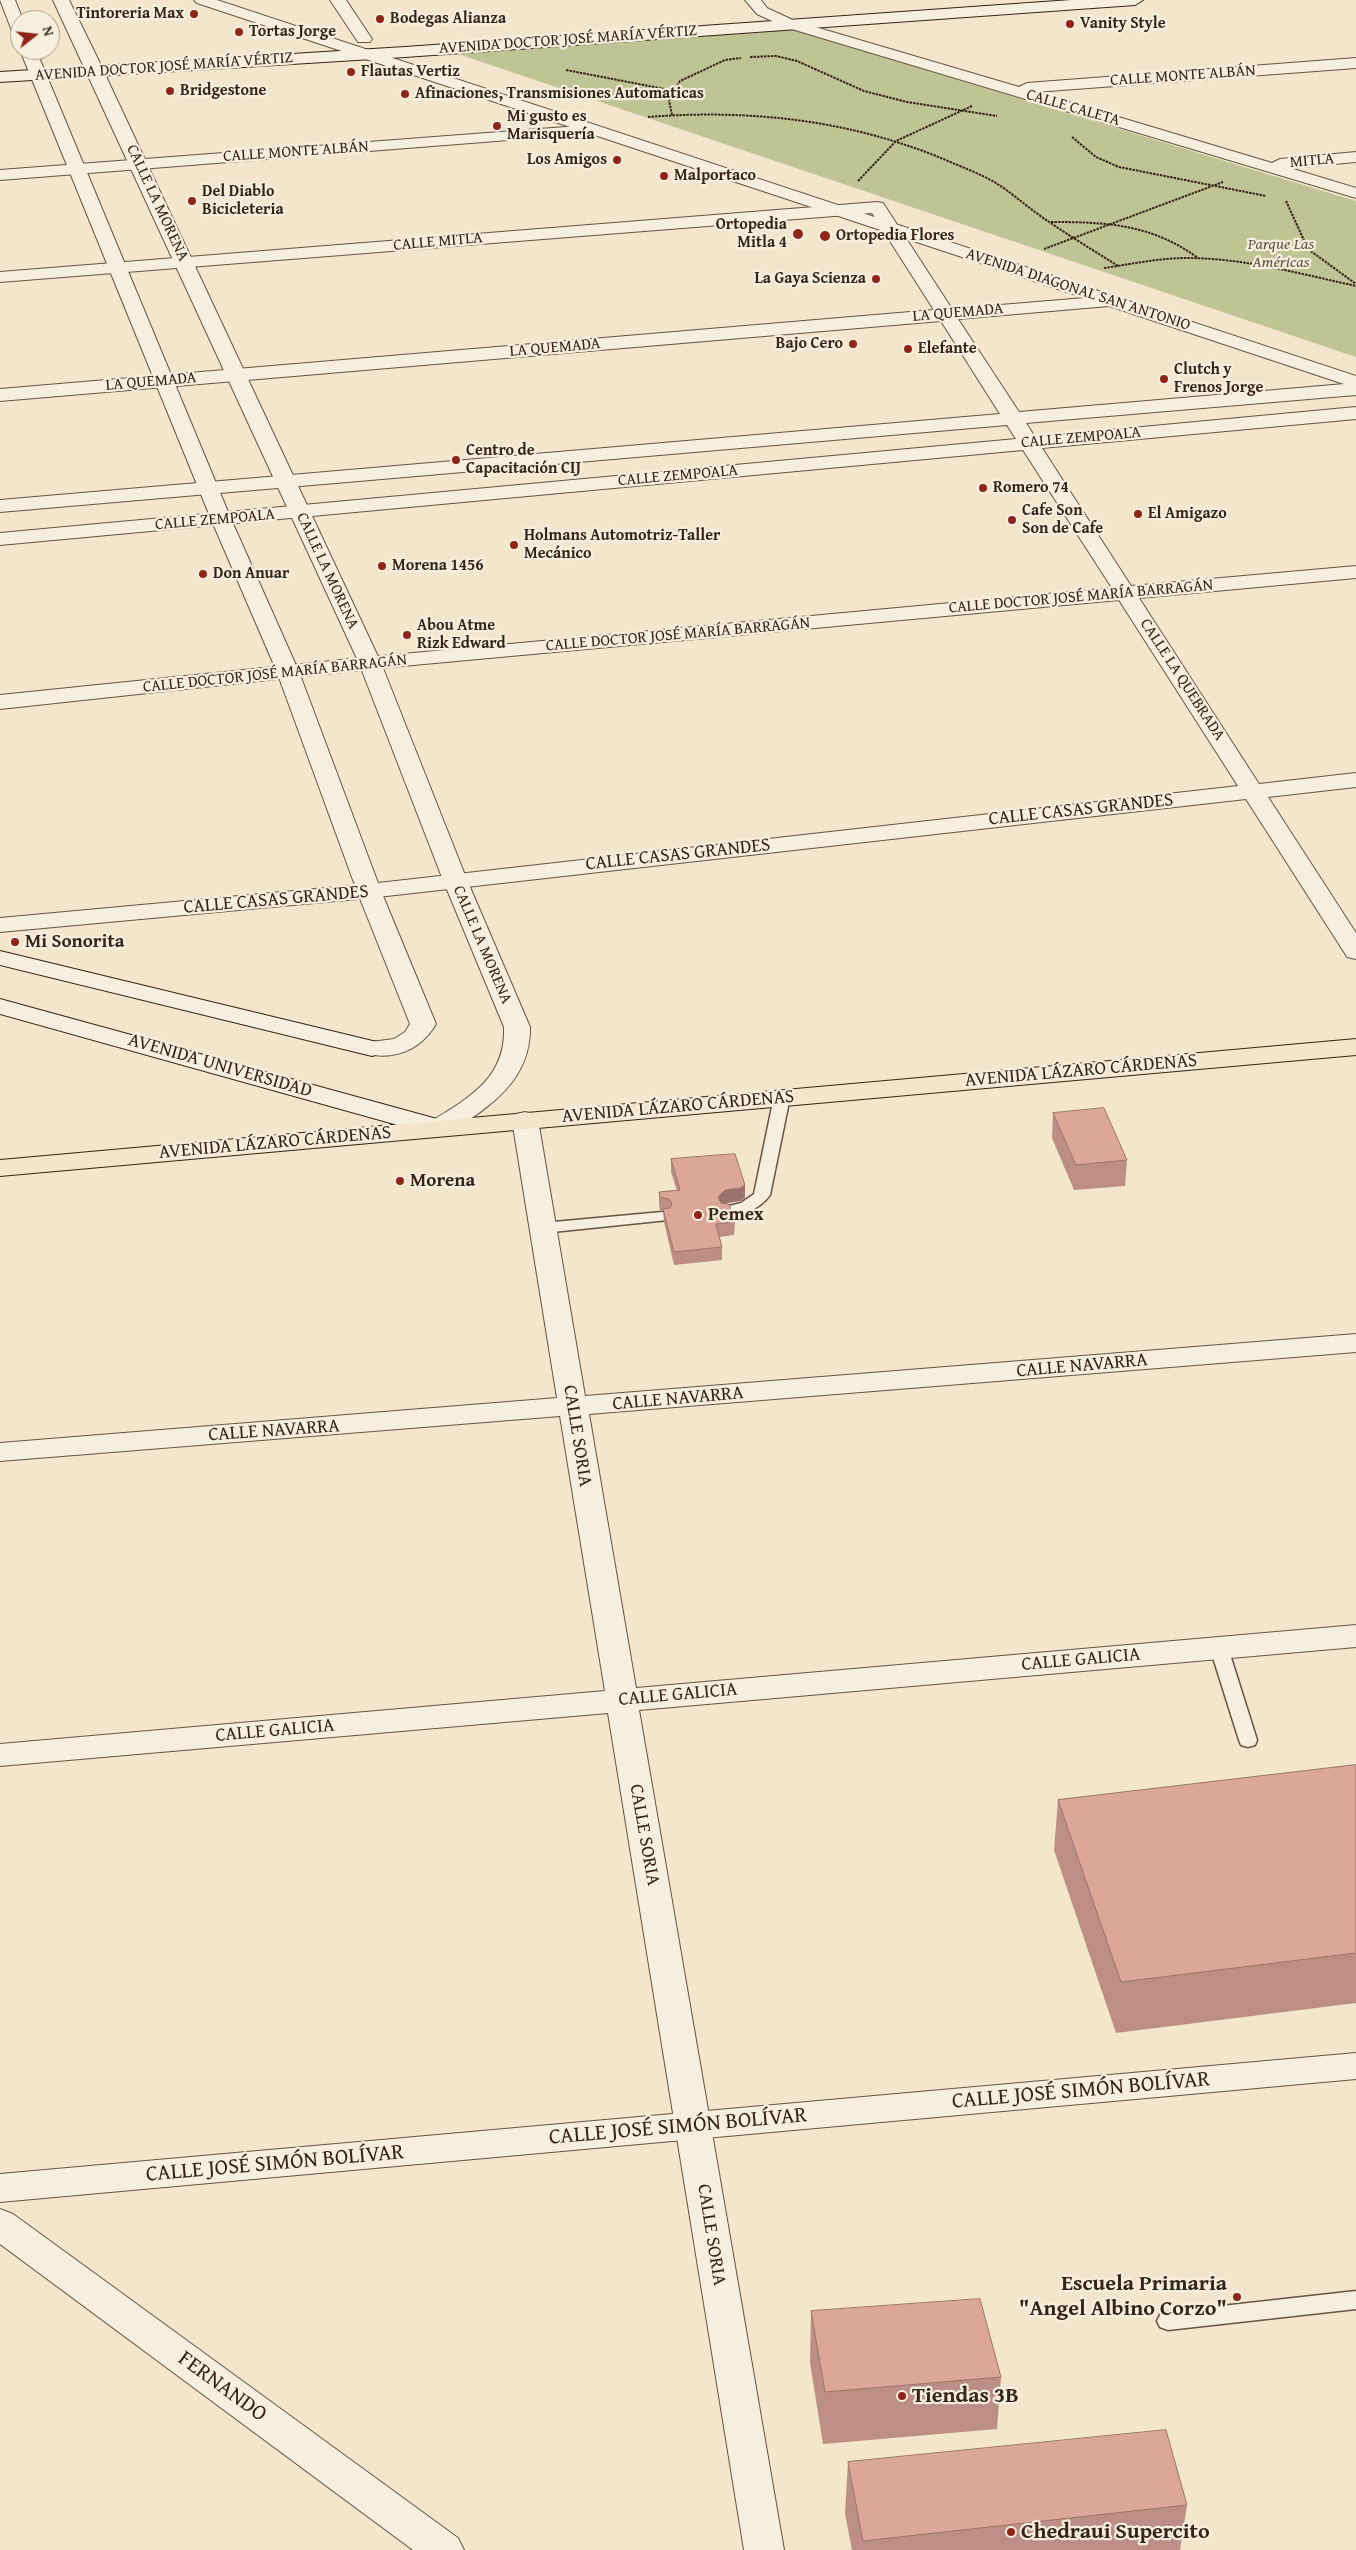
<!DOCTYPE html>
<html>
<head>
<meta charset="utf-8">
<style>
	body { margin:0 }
	#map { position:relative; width:1356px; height:2550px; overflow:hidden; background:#f3e6cd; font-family:"Gentium Book Plus",serif }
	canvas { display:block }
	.north { position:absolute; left:10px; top:10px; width:50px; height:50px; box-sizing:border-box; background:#f7efde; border:1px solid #aa9e8d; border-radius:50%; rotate:74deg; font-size:14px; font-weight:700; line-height:20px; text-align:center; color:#362414 }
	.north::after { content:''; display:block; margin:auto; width:18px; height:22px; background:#8f2418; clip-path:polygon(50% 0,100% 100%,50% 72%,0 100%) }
</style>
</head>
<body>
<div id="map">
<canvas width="1356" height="2550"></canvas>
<div class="north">N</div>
</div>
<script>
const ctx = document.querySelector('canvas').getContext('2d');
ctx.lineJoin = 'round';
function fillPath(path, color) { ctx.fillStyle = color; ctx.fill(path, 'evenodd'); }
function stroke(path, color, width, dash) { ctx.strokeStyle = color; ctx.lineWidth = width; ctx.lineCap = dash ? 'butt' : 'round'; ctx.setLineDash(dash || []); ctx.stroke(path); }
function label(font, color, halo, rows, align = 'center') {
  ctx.font = font + ' "Gentium Book Plus",serif'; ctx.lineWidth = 4.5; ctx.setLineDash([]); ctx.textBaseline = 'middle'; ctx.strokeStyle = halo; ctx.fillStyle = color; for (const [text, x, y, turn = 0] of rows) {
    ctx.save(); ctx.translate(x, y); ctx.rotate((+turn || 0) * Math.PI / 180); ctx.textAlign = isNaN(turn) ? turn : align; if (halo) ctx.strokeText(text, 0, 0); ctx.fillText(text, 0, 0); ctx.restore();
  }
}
const green = new Path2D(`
	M788,28L1356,201V357L458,54Z`);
const path = new Path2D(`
	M750,57L776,56L797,61L864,91L907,102L997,116
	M566,70L675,91
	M672,115L669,100L680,81L725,60L741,58
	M648,117C751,109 852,120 948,161C964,168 981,174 996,183C1012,193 1026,206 1042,217C1066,234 1093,250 1118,266
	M1072,137L1096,157L1119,167L1266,196
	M858,181L896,141L972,106
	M1286,201L1308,249L1356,284
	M1051,222C1107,222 1151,224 1198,258
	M1044,249L1223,182
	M1104,268C1132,264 1159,258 1187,258C1244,258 1301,274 1356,286`);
const service = new Path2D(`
	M782,1092L790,1097L770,1195C760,1209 739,1219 721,1214L719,1211L721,1208L741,1203L754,1194L774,1097Z
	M662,1212L668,1214L670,1217L668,1220L543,1233L535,1228L543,1223Z
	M1219,1642L1225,1644L1228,1648L1257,1740L1255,1745L1248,1747L1241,1745L1239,1740L1210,1648L1213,1644Z
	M1356,2291V2309L1168,2330L1160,2327L1157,2321L1160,2315L1168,2312Z`);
const minor = new Path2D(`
	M330,0H346L372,39L370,42H358Z
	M745,0H761L767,8L795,21L1019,87L1027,83L1356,58V68L1035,92L1272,163L1280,159L1356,152V162L1290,168L1356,188V198L785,27L757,14Z
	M592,125L600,130L598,133L0,180V170Z
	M877,202L883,203L952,309L1109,296L1115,297L1118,301L1115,305L1109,306L958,319L1019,412L1356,383V395L1026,423L1035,437L1356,407V419L1042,448L1131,586L1356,566V578L1139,598L1259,784L1356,773V787L1268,797L1356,933V959L1347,957L1344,952L1246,799L369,898L0,932V918L369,884L1238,786L1119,600L370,669L0,709V695L370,657L1112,588L1023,450L0,545V533L1016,439L1007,425L0,512V500L1000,414L941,321L0,401V389L934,310L872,213L0,282V272Z
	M525,1112L534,1114L538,1120L585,1396L1356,1334V1352L589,1414L636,1688L1356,1625V1647L639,1710L784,2550H744L608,1713L0,1766V1744L605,1691L560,1416L0,1461V1443L557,1398L512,1120L516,1114Z
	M0,2209L13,2214L458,2538L464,2550H413L0,2244Z`);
const tertiary = new Path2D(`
	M0,0H15L23,20H20V36L12,31Z
	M53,0H69L96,55L381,663L467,880L530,1027C531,1081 489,1107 448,1134L439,1136L430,1134L426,1128L430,1122C469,1098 506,1078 504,1027L443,880L359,663Z
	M194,0H217L1356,376V388L197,3Z
	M20,50H36L231,519L299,672L381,891L436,1024C420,1051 393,1061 363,1053L359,1048L363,1043L394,1039L405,1032L410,1024L357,891L277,672L211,519Z
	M1356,2053V2079L0,2202V2174Z`);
const secondary = new Path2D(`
	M1071,0H1143L1135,5L405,57L0,82V72L405,47Z
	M0,951L381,1043L385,1048L381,1053L372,1056L0,965Z
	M0,999L448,1122L452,1128L448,1134L439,1136L430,1134L0,1014Z`);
const primary = new Path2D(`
	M1356,1039V1055L0,1176V1160Z`);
const wall = new Path2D(`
	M1053,1113L1127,1160L1125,1186L1074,1190L1052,1138Z
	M671,1159L745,1185V1198L740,1201L724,1204L735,1222L734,1235L719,1237L722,1247V1260L674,1265L664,1222L663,1211L660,1210L659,1205V1192L677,1191L671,1172Z
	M1356,1765V2003L1116,2033L1054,1850L1058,1800Z
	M811,2311L1001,2377L997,2429L823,2444L810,2363Z
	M848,2462L1187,2505L1180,2550H852L845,2513Z`);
const shadedWall = new Path2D(`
	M745,1185V1198L740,1201L725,1203L717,1210L718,1197L725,1190Z`);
const building = new Path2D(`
	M1104,1108L1127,1160L1076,1165L1053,1113Z
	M735,1154L745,1185L740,1188L725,1190L718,1197L721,1203L729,1204L735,1222L716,1224L722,1247L674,1252L663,1209L670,1208L672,1203L669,1199L660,1197L659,1192L680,1190L671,1159Z
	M1356,1765V1953L1121,1982L1058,1800Z
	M980,2299L1001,2377L825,2392L811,2311Z
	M1166,2430L1187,2505L863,2541L848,2462Z`);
const markers = [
	[194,14,5,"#8f2418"],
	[380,19,5,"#8f2418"],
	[1070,24,5,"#8f2418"],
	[239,32,5,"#8f2418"],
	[351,72,5,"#8f2418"],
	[170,91,5,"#8f2418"],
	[405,94,5,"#8f2418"],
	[497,126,5,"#8f2418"],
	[617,160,5,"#8f2418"],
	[664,176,5,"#8f2418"],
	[192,201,5,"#8f2418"],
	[798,234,6,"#8f2418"],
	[825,236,6,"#8f2418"],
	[876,279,5,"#8f2418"],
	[853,344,5,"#8f2418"],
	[908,349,5,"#8f2418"],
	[1164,379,5,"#8f2418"],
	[456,460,5,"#8f2418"],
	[983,488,5,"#8f2418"],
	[1138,514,5,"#8f2418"],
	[1012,520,5,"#8f2418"],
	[514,545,5,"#8f2418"],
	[382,566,5,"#8f2418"],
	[203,574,5,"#8f2418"],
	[407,635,5,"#8f2418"],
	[15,942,5,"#8f2418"],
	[400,1181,5,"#8f2418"],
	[698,1215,5,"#8f2418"],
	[1237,2297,5,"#8f2418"],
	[902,2396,5,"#8f2418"],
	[1011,2532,5,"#8f2418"]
];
const farPoinames = [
	["Tintoreria Max",184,14,"right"],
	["Bodegas Alianza",390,19],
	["Vanity Style",1080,24],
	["Tortas Jorge",249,32],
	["Flautas Vertiz",361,72],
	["Bridgestone",180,91],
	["Afinaciones, Transmisiones Automaticas",415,94],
	["Mi gusto es",507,117],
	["Marisquería",507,135],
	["Los Amigos",607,160,"right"],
	["Malportaco",674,176],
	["Del Diablo",202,192],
	["Bicicleteria",202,210],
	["Ortopedia",787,225,"right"],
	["Mitla 4",787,243,"right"],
	["Ortopedia Flores",836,236],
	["La Gaya Scienza",866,279,"right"],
	["Bajo Cero",843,344,"right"],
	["Elefante",918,349],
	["Clutch y",1174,370],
	["Frenos Jorge",1174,388],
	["Centro de",466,451],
	["Capacitación CIJ",466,469],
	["Romero 74",993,488],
	["Cafe Son",1022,511],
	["Son de Cafe",1022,529],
	["El Amigazo",1148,514],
	["Holmans Automotriz-Taller",524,536],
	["Mecánico",524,554],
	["Morena 1456",392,566],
	["Don Anuar",213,574],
	["Abou Atme",417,626],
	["Rizk Edward",417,644]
];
const farStreetnames = [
	["AVENIDA DOCTOR JOSÉ MARÍA VÉRTIZ",568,40,-4],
	["AVENIDA DOCTOR JOSÉ MARÍA VÉRTIZ",164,67,-4],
	["CALLE MONTE ALBÁN",1183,76,-4],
	["CALLE CALETA",1073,108,16],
	["CALLE MONTE ALBÁN",296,152,-4],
	["MITLA",1312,161,-5],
	["CALLE LA MORENA",157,203,65],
	["CALLE MITLA",438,242,-5],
	["AVENIDA DIAGONAL SAN ANTONIO",1078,290,18],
	["LA QUEMADA",958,313,-5],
	["LA QUEMADA",555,348,-5],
	["LA QUEMADA",151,382,-5],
	["CALLE ZEMPOALA",1081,438,-5],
	["CALLE ZEMPOALA",678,476,-5],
	["CALLE ZEMPOALA",215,520,-5],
	["CALLE LA MORENA",327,571,65],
	["CALLE DOCTOR JOSÉ MARÍA BARRAGÁN",1081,597,-5],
	["CALLE DOCTOR JOSÉ MARÍA BARRAGÁN",678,635,-5],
	["CALLE DOCTOR JOSÉ MARÍA BARRAGÁN",275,674,-6],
	["CALLE LA QUEBRADA",1182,680,57],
	["CALLE LA MORENA",482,945,67]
];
const farParknames = [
	["Parque Las",1281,245],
	["Américas",1281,263]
];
const streetNames = [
	["CALLE CASAS GRANDES",1081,810,-6],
	["CALLE CASAS GRANDES",678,855,-6],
	["CALLE CASAS GRANDES",276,900,-5],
	["AVENIDA UNIVERSIDAD",220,1066,16],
	["AVENIDA LÁZARO CÁRDENAS",1081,1071,-5],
	["AVENIDA LÁZARO CÁRDENAS",678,1107,-5],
	["AVENIDA LÁZARO CÁRDENAS",275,1143,-5],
	["CALLE NAVARRA",1082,1366,-5],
	["CALLE NAVARRA",678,1399,-5],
	["CALLE NAVARRA",274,1431,-4],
	["CALLE SORIA",577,1436,81],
	["CALLE GALICIA",1081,1660,-5],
	["CALLE GALICIA",678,1695,-5],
	["CALLE GALICIA",275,1731,-5],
	["CALLE SORIA",644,1835,80],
	["CALLE SORIA",711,2235,81]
];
const poiNames = [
	["Mi Sonorita",25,942],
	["Morena",410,1181],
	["Pemex",708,1215]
];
const nearStreetnames = [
	["CALLE JOSÉ SIMÓN BOLÍVAR",1081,2091,-5],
	["CALLE JOSÉ SIMÓN BOLÍVAR",678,2127,-5],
	["CALLE JOSÉ SIMÓN BOLÍVAR",275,2164,-5],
	["FERNANDO",222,2387,36]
];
const nearPoinames = [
	["Escuela Primaria",1227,2284,"right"],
	["\"Angel Albino Corzo\"",1227,2309,"right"],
	["Tiendas 3B",912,2396],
	["Chedraui Supercito",1021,2532]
];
fillPath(green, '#bfc495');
stroke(service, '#655442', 3);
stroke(minor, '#655442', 2);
stroke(tertiary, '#655442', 2);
stroke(secondary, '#362414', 2);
stroke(primary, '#362414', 2);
stroke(path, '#362414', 2, [2.5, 1]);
fillPath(service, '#f7efde');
fillPath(minor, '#f7efde');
fillPath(tertiary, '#f7efde');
fillPath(secondary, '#f7efde');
fillPath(primary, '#f3e6cd');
fillPath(wall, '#bd8f84');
fillPath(shadedWall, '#9a746b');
fillPath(building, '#dca699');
stroke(building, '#9a746b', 1);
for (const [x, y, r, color] of markers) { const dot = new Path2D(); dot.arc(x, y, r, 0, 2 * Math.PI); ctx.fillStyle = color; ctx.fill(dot); stroke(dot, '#f7efde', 2); }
label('bold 16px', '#362414', '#f7efde', farPoinames, 'left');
label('16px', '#362414', '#f7efde', farStreetnames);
label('italic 16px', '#5f543b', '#f7efde', farParknames);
label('19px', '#362414', '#f7efde', streetNames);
label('bold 19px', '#362414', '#f7efde', poiNames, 'left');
label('22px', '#362414', '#f7efde', nearStreetnames);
label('bold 22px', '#362414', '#f7efde', nearPoinames, 'left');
</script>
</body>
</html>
